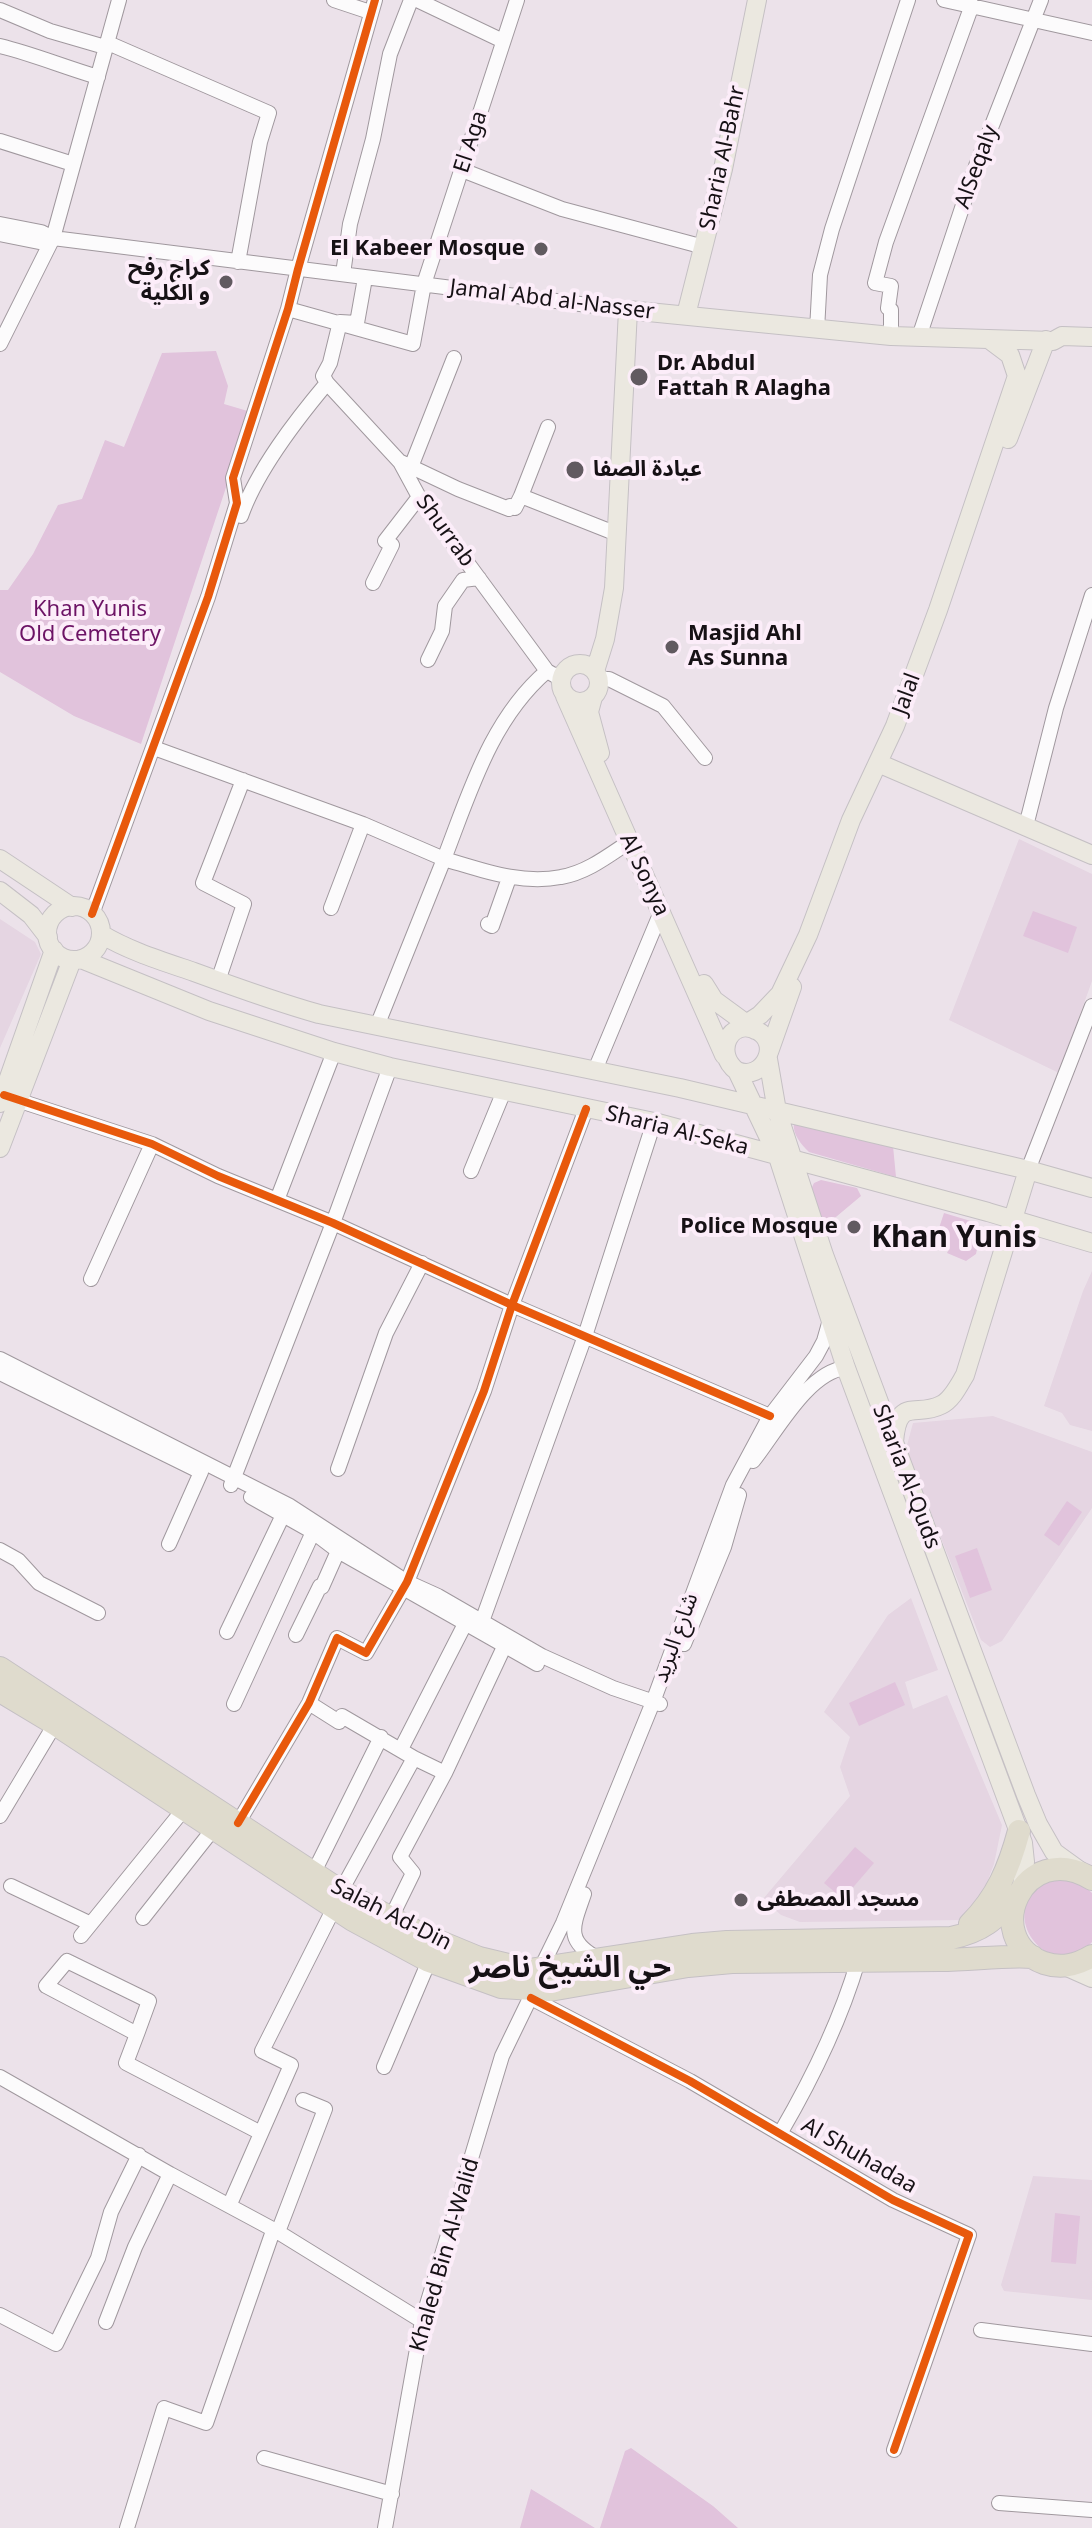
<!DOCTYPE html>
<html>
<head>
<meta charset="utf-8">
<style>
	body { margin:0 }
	canvas { display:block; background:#ece2ea }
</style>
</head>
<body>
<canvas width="1092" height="2528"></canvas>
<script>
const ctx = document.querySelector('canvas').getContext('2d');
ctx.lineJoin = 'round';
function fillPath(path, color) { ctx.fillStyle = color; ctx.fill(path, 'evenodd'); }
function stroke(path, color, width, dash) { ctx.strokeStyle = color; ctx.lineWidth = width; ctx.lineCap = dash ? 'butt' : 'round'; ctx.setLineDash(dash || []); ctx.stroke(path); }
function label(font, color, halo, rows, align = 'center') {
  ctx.font = font + ' "Noto Sans","Noto Sans Arabic",sans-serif'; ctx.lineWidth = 8; ctx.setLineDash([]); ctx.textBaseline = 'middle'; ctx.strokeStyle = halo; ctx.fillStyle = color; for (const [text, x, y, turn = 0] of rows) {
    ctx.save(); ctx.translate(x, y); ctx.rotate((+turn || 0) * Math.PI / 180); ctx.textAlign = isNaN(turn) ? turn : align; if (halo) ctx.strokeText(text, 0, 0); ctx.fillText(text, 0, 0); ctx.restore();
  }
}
const built = new Path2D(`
	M1019,839L1092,874V981L1059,1073L949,1020Z
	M0,919L35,942L41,954L0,1048Z
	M1092,1271V1431L1070,1425L1062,1413L1044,1406L1083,1291Z
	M993,1416L1092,1452V1508L1002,1641L990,1647L981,1640L906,1449L913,1423Z
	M911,1598L938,1670L905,1682L913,1709L947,1695L1002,1825L994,1864L986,1885L963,1920L800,1922L781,1915L763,1899L850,1796L840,1767L850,1737L824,1712L888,1615Z
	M1033,2176L1092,2180V2300L1004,2291L1001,2285Z`);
const green = new Path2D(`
	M216,351L228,386L224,404L251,412L141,744L74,716L0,672V590H8L33,554L58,505L82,499L105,440L124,447L162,353Z
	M1033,911L1077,927L1068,953L1023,936Z
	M794,1122L893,1146L896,1177L809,1152C801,1144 792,1134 794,1122Z
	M821,1180L857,1188L861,1196L824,1227L811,1189L814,1183Z
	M944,1213L974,1222L981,1230L976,1254L966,1261L947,1253L949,1249L946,1248L949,1238L937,1234Z
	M1067,1501L1082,1512L1059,1546L1044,1535Z
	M977,1548L992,1590L970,1598L955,1556Z
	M895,1682L905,1705L859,1726L849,1703Z
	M855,1847L874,1863L843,1899L824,1883Z
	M1058,1879L1081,1883L1092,1893V1942C1049,1992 984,1900 1058,1879Z
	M1055,2213L1080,2216L1076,2264L1051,2262Z
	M631,2448L713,2506L738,2528H600L625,2451Z
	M531,2489L595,2528H520Z`);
const minor = new Path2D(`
	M334,0L370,12
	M417,0L503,41
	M944,0L1092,33
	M0,10L50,31L105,47
	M108,43L269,113L260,142L238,262
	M0,46C33,54 64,67 98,77
	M0,141L73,164
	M462,170L562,209L704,247
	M0,224L41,232L53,238L628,310
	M0,234L39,242L53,238
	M343,274L350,224L373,139L390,54L411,0
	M288,309L413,344L424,284L517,0
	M817,330L820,275L832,229L908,0
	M891,336V310L888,308L891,286L875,283L886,242L972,5
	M919,337L976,166L1041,0
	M0,344L53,238L119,0
	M327,383L400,462L419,497L547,671L561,679
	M548,427L521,496L617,534
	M401,462L458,489L509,509L510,506L515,508L521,496
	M411,467L454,358
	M241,516C257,470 296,420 327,383L323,376L330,363L340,322L357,323L365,278
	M373,583L392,545L385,541L419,497
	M428,660L442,631L445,606L463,580L479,578
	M547,671C491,719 470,792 444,859C482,870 521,885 561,877C586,873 608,856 629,842
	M598,679H609L663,706L705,758
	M154,748L363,824L444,859L377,1026
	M1028,818L1056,708L1092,595
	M331,908L363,824
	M92,914L208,597L237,503L233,478L288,309L298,269L375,0
	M488,924L492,926L509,878
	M218,981L244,904L203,883L243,780
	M595,1070L661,912
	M11,1098L152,1144L218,1176L333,1223L512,1305L770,1416
	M1028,1170L1092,1006
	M471,1171L504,1091
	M277,1200L334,1052
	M91,1279L152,1144
	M0,1359L290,1506L407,1582L438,1596L542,1656L613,1688L660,1704
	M0,1373L197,1470
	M753,1461C775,1434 808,1371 846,1368
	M338,1469L386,1333L422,1263
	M231,1485L333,1223L390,1067
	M251,1497L313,1532L338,1551L537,1664
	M169,1544L201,1472
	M0,1550L18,1560L39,1583L98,1613
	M480,1627L585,1336L654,1122
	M227,1632L283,1515
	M296,1635L320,1586L322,1587L338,1551
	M684,1644L724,1547L739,1495
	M309,1703L339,1722L342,1716L414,1758L445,1773
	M234,1704L313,1532
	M401,1749L466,1622
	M0,1816L55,1724
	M238,1823L309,1703L337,1638L366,1653L407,1582L484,1391L512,1305L586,1109
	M313,1874L381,1737
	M11,1886L89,1923
	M341,1891L414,1758
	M584,1894C573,1926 564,1941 599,1959
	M143,1918L214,1828
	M391,1918L413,1873L400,1857L445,1773L504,1647
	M81,1936L184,1809
	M541,1968L563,1923L653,1702L733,1485L770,1416L816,1356L824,1341L830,1320
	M531,1998L690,2081L893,2200L969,2235L894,2450
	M137,2034L149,2001L67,1961L46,1986L137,2034L126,2063L261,2133
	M384,2067L429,1961
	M0,2077L170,2174L278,2232
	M303,2100L325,2109L278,2232L422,2321
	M781,2132C813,2077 840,2022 858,1961
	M230,2204L291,2065L262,2051L334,1908
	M0,2315L56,2344L98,2258L111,2212L139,2155
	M106,2322L135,2247L170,2174
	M981,2330L1092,2344
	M264,2458L392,2494
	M999,2503L1092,2510
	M127,2528L164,2408L206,2423L273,2231
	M385,2528L422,2321L502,2056L534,1990`);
const major = new Path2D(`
	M686,315L723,169L757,0
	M1008,439L1046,340
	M561 683a19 19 0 1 1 38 0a19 19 0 1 1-38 0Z
	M595,671L605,639L614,588L628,310L891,336L1053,341L1062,336L1092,337
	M565,696L724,1055
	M593,697L589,712L600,753
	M878,763L1092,855
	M0,859L72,907
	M0,891L31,915L48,937
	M47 933a27 27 0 1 1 54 0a27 27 0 1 1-54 0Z
	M101,934C129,951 162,961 194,972C235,987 276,1002 319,1014L680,1088L1028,1170L1092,1188
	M81,959L209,1011L334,1052L390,1067L654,1122L988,1212L1092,1243
	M704,984L714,1000L755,1030
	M738,1029L760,1015L780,994L808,935L851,820L895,726L938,610L1017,376L1010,355L990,340
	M769,1052L792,987
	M768,1059L777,1111L824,1255L1026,1795L1038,1824L1054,1852L1083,1873
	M737,1071C763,1082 783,1043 756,1030C730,1018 713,1053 737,1071L778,1157L846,1368L1023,1843L1025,1862L1022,1887
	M0,1103L54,950
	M0,1148L72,960
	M894,1442C898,1395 916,1418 941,1405C952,1400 959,1385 965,1375L1028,1170
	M1065,1966L1092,1978`);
const highway = new Path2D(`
	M0,1668L341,1891L421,1934L479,1958L529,1970L692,1945L727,1942L951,1938C984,1931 995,1919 1018,1895
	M0,1691L55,1724L353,1920L429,1961L501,1987L550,1990L688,1966L732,1962L940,1960C972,1960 1002,1955 1033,1957
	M1092,1879C1023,1837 979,1939 1044,1963C1062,1969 1077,1965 1092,1956
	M970,1924C997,1897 1009,1868 1019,1831`);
const cycleway = new Path2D(`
	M92,914L208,597L237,503L233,478L288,309L298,269L375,0
	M4,1095L152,1144L218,1176L333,1223L512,1305L770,1416
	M238,1823L309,1703L337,1638L366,1653L407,1582L484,1391L512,1305L586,1109
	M531,1998L690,2081L893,2200L969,2235L894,2450`);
const markers = [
	[541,249,8,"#615a60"],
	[226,282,8,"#615a60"],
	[639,377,10,"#615a60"],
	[575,470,10,"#615a60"],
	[672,647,8,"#615a60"],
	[854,1227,8,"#615a60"],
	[741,1900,8,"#615a60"]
];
const streetNames = [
	["El Aga",471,142,-72],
	["Sharia Al-Bahr",723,158,-78],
	["AlSeqaly",977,167,-70],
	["Jamal Abd al-Nasser",552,300,7],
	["Shurrab",445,531,54],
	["Jalal",907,694,-70],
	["Al Sonya",644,875,65],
	["Sharia Al-Seka",677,1131,14],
	["Sharia Al-Quds",906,1477,69],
	["شارع البريد",676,1638,-70],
	["Salah Ad-Din",391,1915,27],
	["Al Shuhadaa",859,2156,30],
	["Khaled Bin Al-Walid",445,2255,-74]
];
const poiNames = [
	["El Kabeer Mosque",525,249,"right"],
	["كراج رفح",210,269,"right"],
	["و الكلية",210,294,"right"],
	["Dr. Abdul",657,364],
	["Fattah R Alagha",657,389],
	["عيادة الصفا",593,470],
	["Masjid Ahl",688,634],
	["As Sunna",688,659],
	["Police Mosque",838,1227,"right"],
	["مسجد المصطفى",757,1900]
];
const parkNames = [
	["Khan Yunis",90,610],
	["Old Cemetery",90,635]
];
const districtNames = [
	["Khan Yunis",954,1238],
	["حي الشيخ ناصر",570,1968]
];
fillPath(built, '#e5d5e2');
fillPath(green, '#e1c3dc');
stroke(minor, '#a0989e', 16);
stroke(major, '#c5c0c4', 20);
stroke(highway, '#c5c0c4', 24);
stroke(minor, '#fcfbfc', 14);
stroke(major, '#ebe8e0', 18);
stroke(highway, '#dfdbcd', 22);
stroke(cycleway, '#e8590c', 8);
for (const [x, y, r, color] of markers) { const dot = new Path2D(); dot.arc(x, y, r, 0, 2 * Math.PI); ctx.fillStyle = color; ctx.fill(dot); stroke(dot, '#fcedf9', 3); }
label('22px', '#161115', '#fcedf9', streetNames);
label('bold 22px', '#161115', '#fcedf9', poiNames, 'left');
label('22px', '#6c1365', '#fcedf9', parkNames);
label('bold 30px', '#161115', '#fcedf9', districtNames);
</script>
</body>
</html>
